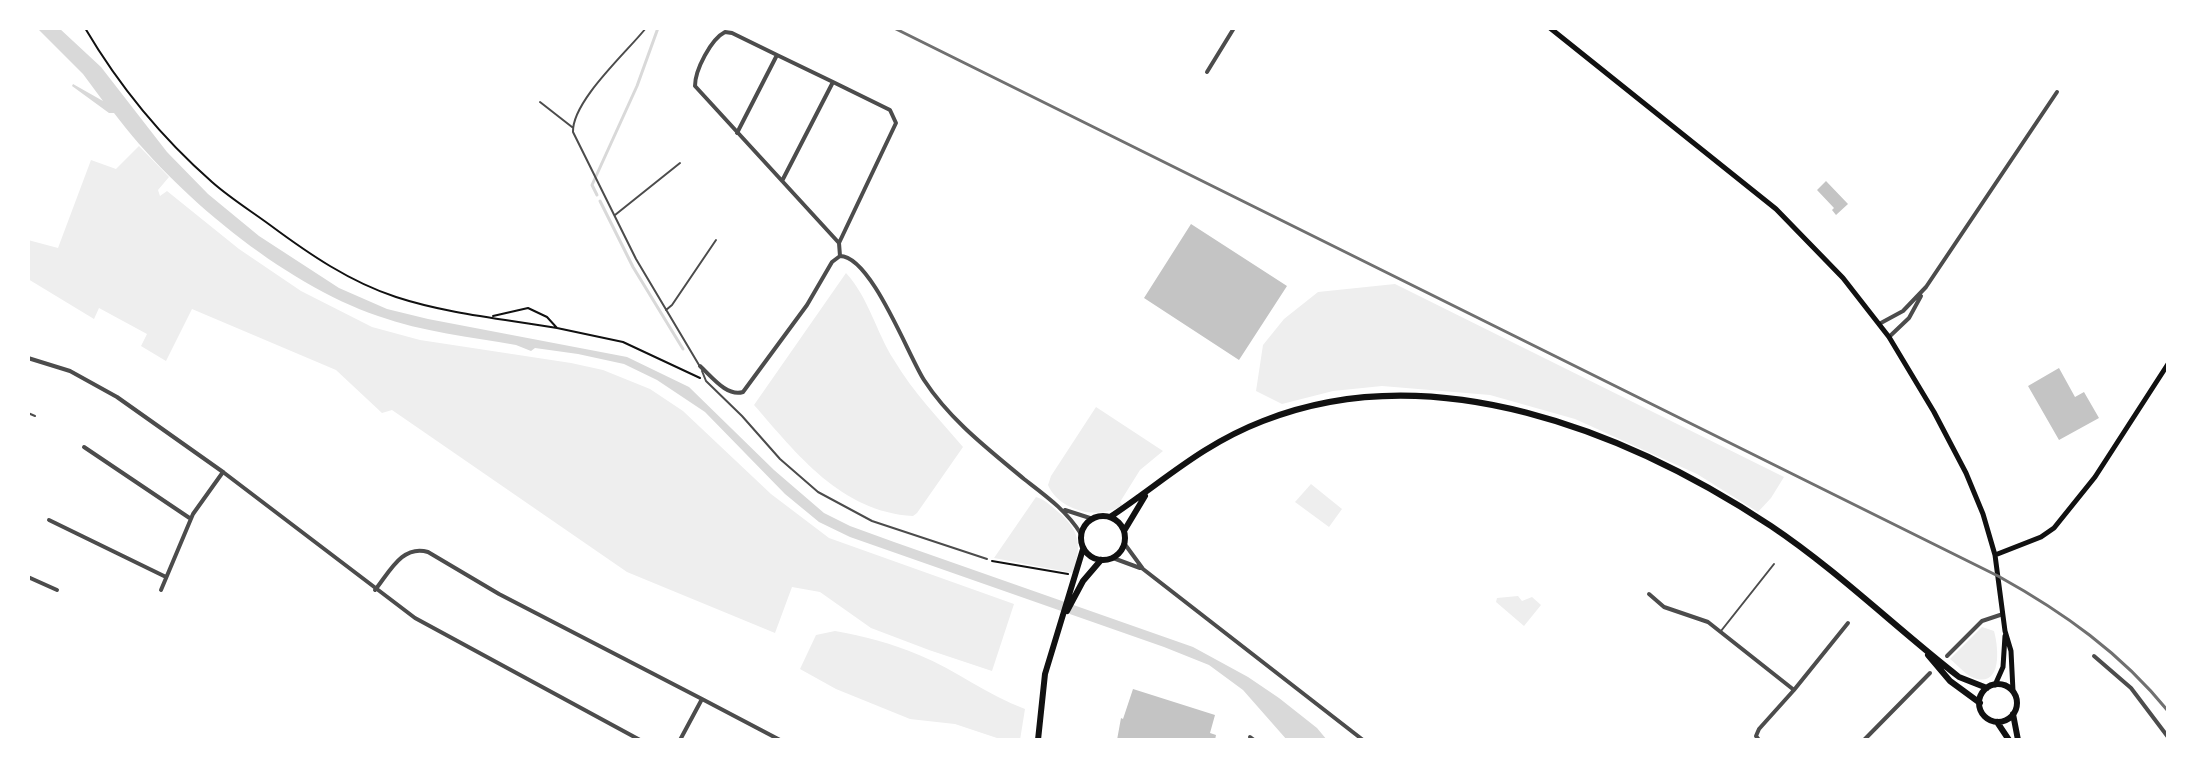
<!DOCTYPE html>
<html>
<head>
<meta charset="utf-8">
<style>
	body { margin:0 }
	#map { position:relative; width:2196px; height:768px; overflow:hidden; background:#fff; font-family:"Varela Round",sans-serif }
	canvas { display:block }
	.frame { position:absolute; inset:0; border:30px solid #fff; pointer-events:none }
</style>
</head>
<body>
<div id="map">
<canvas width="2196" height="768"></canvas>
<div class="frame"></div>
</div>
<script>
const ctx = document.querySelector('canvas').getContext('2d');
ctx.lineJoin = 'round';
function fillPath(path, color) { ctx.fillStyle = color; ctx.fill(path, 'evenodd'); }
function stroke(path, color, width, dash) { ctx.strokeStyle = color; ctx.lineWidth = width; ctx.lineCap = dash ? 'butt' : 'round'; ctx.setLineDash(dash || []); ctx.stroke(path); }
const green = new Path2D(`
	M139,146L169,177L158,190L160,196L167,191L239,249L301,291L372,327L420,340L571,363L603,370L650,389L683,411L771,494L829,538L1014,604L992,671L929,650L871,628L820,592L792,587L775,633L627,572L392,410L382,413L336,370L192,309L166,361L141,346L147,334L99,308L94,319L28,279V240L58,248L91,160L116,169Z
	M846,273C869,298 876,332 894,360C913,392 939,419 963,447L917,513L913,516C841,512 797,454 754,405Z
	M1395,284L1784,477L1771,498L1758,512L1697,474L1575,419L1490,395L1382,386L1333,391L1282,404L1256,391L1263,345L1284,319L1318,292Z
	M1096,407L1163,451L1140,470L1120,502L1122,505C1100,521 1059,511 1048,485L1051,476Z
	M1311,484L1342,509L1329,527L1295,502Z
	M1036,497C1044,499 1050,505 1057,511C1080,530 1082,545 1073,573L994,558Z
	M1518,596L1522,601L1532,597L1541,605L1524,626L1496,602L1497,598Z
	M1982,627L1994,631C1998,645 2003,685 1977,679C1967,677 1958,665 1950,659Z
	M835,631C864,636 891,643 919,655C956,670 987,695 1025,709L1020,740H1003L955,724L910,719L836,689L800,669L816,635Z`);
const water = new Path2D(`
	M37,28H59L101,67L167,152L208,194L259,236L339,288L387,309L428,319L627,357L689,387L774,470L824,513L850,526L894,542L1193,647L1248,677L1279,698L1317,728L1327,740H1287L1243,690L1209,665L1164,647L850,537L819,522L785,494L705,412L657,380L624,364L578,354L535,348L531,351L516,345C470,337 423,332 378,316C282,283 175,194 114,113H109L72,86L73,84L103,101L83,74Z`);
const stream = new Path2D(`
	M597,195L592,185L637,86L658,28
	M600,201L633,267L683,349`);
const building = new Path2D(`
	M1826,181L1848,204L1836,215L1832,210L1834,208L1817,190Z
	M1191,224L1287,286L1239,360L1144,298Z
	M2059,368L2075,397L2084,392L2099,418L2059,440L2028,386Z
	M1133,689L1215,715L1210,733L1216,735L1215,740H1117L1121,718L1123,719Z`);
const path = new Path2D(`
	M85,28C118,84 162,138 212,182C230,198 251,211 270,225C309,254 350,282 396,297C448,314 504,319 557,328
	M493,316L528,308L547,317L557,328L623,342L700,378
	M992,561L1068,574`);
const service = new Path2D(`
	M646,28C627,52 572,101 573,132L636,259L699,365
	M540,102L572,127
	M615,215L680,163
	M666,310L672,305L716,240
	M702,371L706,381L742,416L780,459L818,492L872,521L987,559
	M28,413L35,416
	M1721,631L1774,564`);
const minor = new Path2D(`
	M777,55L732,33L725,32C711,39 695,70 695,86L839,243L840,256
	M1207,72L1234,28
	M833,82L890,110L896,123L839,243
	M737,133L777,55L833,82L782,181
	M840,256C871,256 908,355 924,380C950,420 988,449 1024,479C1046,496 1066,510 1081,534
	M1879,324L1903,311L1926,287L2057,92
	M1889,337L1909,318L1921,296
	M700,366C712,377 727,397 743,392L807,305L832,262L840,256
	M84,447L191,519
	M1065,510L1093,519
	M49,520L166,577
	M1124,543L1143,569L1363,740
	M1113,558L1140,568
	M28,577L57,590
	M161,590L193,514L223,472
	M375,590C389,573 402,544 428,552L499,594L702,699L680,740
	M1649,594L1664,607L1708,622L1794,690L1759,729L1756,736L1759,740
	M1947,656L1982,621L2003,614
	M2094,656L2131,688L2168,737
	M1794,690L1848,623
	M702,699L780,740
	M1250,737L1254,740
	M1864,740L1930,673`);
const tertiary = new Path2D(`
	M28,358L70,371L117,397L223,472L415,618L640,740`);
const secondary = new Path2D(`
	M1550,28L1776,209L1843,278L1889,337L1934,412L1966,473L1983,514L1995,555L2005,631L2011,651L2013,691
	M1995,555L2041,537L2054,528L2095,477L2168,364
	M1995,685L2003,667L2005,636`);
const primary = new Path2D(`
	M1081 538a22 22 0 1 1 44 0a22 22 0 1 1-44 0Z
	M1110,517C1164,481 1201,445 1263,421C1433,354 1627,431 1771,526C1838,571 1896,628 1959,677L1987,688
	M1124,531L1145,496
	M1067,611L1083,581L1101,560
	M1928,655L1950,681L1980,703
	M1979 703a19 19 0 1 1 38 0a19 19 0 1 1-38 0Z
	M2013,714L2018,740
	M1997,722L2009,740
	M1038,740L1045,674L1083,549`);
const rail = new Path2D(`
	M894,28L1998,576C2063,612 2121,653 2168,711`);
fillPath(green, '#eee');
fillPath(water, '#d9d9d9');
stroke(stream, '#d9d9d9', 3);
fillPath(building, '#c4c4c4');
stroke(path, '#111', 2);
stroke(service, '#4c4c4c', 2);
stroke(minor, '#4c4c4c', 4);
stroke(tertiary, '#4c4c4c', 4);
stroke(secondary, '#111', 5);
stroke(primary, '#111', 6);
stroke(rail, '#707070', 3);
</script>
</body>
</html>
